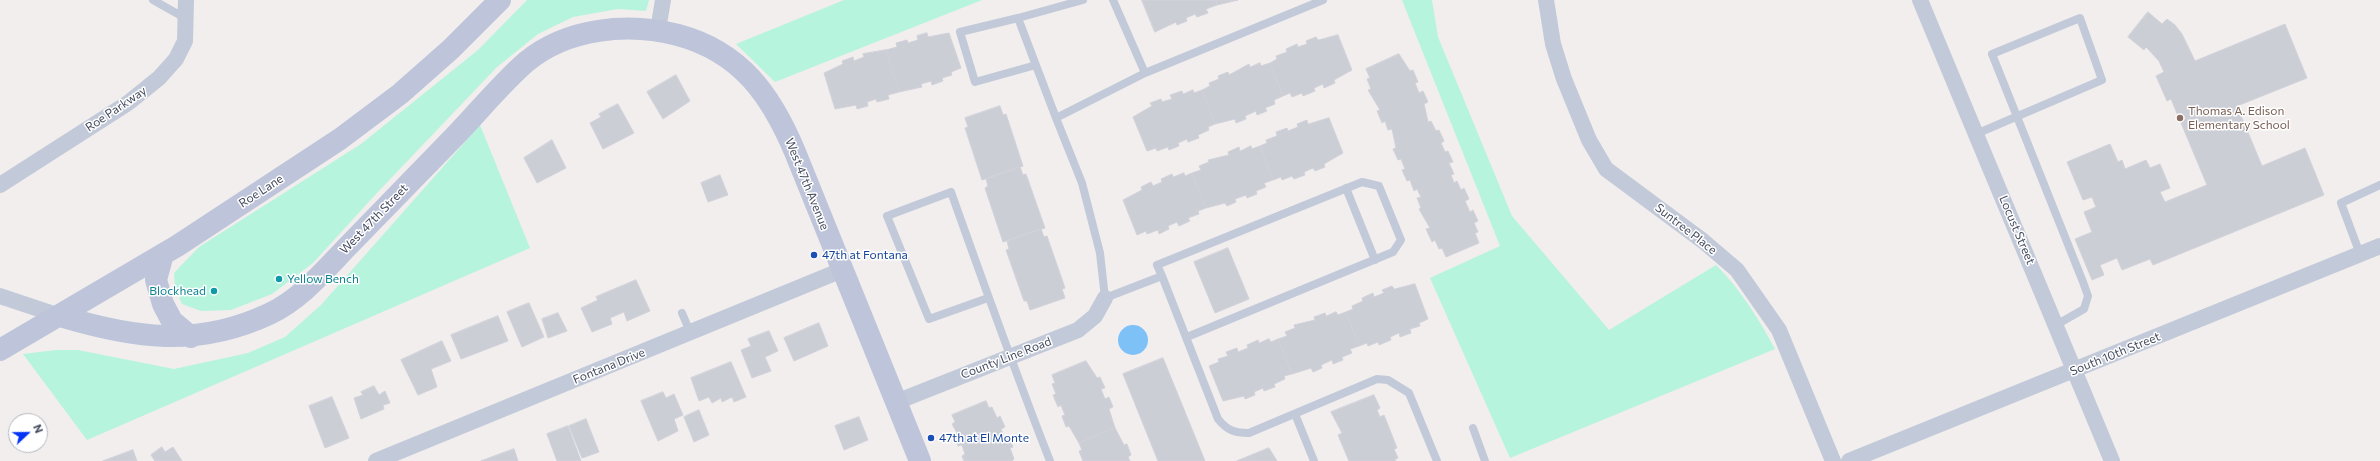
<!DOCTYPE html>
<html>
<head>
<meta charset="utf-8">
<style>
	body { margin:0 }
	#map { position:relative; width:2380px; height:461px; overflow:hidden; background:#f1eeed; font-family:Commissioner,sans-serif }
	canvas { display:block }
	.north { position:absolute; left:8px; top:413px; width:40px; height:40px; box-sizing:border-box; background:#fff; border:1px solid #b4b7bf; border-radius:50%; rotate:68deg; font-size:11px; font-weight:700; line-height:16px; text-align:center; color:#444b5e }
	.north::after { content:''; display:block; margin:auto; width:14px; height:18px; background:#0334f5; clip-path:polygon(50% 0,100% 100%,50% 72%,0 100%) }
</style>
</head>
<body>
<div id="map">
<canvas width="2380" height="461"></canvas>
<div class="north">N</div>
</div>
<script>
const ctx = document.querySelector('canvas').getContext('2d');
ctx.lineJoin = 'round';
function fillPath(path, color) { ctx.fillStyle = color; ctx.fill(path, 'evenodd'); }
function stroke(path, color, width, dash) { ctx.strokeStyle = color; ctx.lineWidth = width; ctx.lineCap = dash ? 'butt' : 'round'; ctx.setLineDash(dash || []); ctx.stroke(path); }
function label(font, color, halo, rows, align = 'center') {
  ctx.font = font + ' Commissioner,sans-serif'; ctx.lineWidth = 3; ctx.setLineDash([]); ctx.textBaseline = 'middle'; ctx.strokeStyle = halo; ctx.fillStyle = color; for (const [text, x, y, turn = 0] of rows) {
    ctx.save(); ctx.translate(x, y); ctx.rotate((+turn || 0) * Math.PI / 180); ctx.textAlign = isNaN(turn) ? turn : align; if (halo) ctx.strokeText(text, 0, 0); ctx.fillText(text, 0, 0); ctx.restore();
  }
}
const green = new Path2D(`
	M527,0H649L646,11L618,9L573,17L538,34L497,67L375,195L313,263L272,294L231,310L201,311L182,304L175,288L174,273L199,247L361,144L478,50Z
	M844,0H982L775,82L736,44Z
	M1402,0H1432L1438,37L1512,216L1609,330L1716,265C1741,290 1758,318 1775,349L1510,458L1430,278L1500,246Z
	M480,125L530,248L87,440L23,354L56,350H78L174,369L248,353L285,337L321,305Z`);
const water = new Path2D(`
	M1118 340a15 15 0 1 1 30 0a15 15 0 1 1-30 0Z`);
const building = new Path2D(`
	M1142,0H1216L1217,5L1206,9L1208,13L1197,17L1195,14L1186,18L1187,21L1177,25L1176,22L1155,32Z
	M1216,0H1238L1217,5Z
	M2148,12L2162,24L2167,19L2175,25L2182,34L2195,61L2285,24L2307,78L2237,106L2262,166L2305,148L2324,195L2153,265L2150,259L2122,270L2117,258L2100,265L2104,275L2092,280L2075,239L2092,232L2084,212L2096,207L2092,197L2083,200L2067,162L2110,144L2118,162L2122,160L2125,169L2146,160L2150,168L2160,164L2170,188L2160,192L2165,202L2207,185L2171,99L2167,101L2156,76L2164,72L2159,61L2146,47L2144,50L2128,37Z
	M927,33L928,37L949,33L961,68L951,72L952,75L942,78L943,81L932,85L931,81L921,84L922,87L899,92L886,50L897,47L896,43L907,40L908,43L918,40L917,36Z
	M1338,35L1352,70L1334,80L1335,83L1324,88L1323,84L1314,88L1315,91L1303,96L1302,93L1292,97L1290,93L1283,96L1270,63L1277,59L1276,56L1287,52L1286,49L1297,44L1298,47L1307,44L1306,41L1316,37L1318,40Z
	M886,50L899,92L888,95L889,99L877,102L876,99L867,102L868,106L857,109L856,105L835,109L824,73L843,64L842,61L853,57L854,61L864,57L863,54Z
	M1399,54L1410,71L1413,70L1418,82L1415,83L1419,93L1423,91L1428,102L1424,104L1428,122L1431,121L1436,131L1439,130L1444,141L1441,143L1445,152L1448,151L1453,162L1449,163L1454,174L1451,175L1454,183L1457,181L1461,190L1464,188L1469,199L1465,201L1470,212L1473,210L1478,221L1474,223L1478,232L1475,233L1479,243L1446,257L1442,248L1439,249L1435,240L1432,242L1426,229L1430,228L1419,209L1421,208L1417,198L1421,197L1417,189L1414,191L1410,180L1407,181L1402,170L1405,169L1401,159L1398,160L1393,149L1396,148L1392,129L1388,130L1385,121L1382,123L1377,111L1380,110L1368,90L1371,89L1367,79L1370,78L1366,69Z
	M1260,63L1261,66L1270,63L1283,96L1274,100L1275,104L1265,108L1267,111L1257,115L1256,111L1245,116L1246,119L1236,123L1235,119L1215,124L1202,90L1210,86L1209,83L1219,79L1218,76L1228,72L1229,75L1249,64L1250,67Z
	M676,75L690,101L663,119L647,92Z
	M1193,90L1194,93L1202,90L1215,124L1208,127L1209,130L1198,135L1199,138L1188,142L1187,139L1178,143L1179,146L1169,150L1168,147L1157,151L1156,148L1147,151L1133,117L1152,106L1150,103L1161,99L1162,102L1172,99L1170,95L1182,91L1183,94Z
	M618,104L634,133L603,149L590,123L601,117L599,114Z
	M1000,106L1003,115L1006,114L1023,166L982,180L965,128L968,127L965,118Z
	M1329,118L1343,153L1324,164L1325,167L1315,171L1313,168L1304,172L1305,175L1294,179L1292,176L1282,180L1281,177L1273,180L1260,146L1267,143L1266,140L1277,136L1276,132L1287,128L1288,131L1298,127L1297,124L1307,120L1308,124Z
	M552,140L566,168L537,183L524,158Z
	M1251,146L1252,149L1260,146L1273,180L1264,183L1266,187L1256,191L1257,194L1247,198L1246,195L1235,199L1236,202L1227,206L1225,203L1206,208L1192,173L1201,170L1199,166L1209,162L1208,160L1229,155L1228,152L1239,147L1240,151Z
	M1020,167L1023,175L1026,174L1045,228L1003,242L985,188L988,186L986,179Z
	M1184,173L1185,176L1192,173L1206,208L1198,211L1199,214L1188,218L1190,221L1179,226L1177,222L1168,226L1169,229L1159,234L1158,230L1147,234L1146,231L1137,235L1123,200L1142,190L1141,187L1151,182L1153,186L1162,182L1161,179L1172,174L1173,177Z
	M720,175L728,195L708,202L701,183Z
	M1041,229L1044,237L1047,236L1065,288L1062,289L1065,298L1030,310L1027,301H1024L1006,250L1009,249L1007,241Z
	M1228,248L1249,299L1215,313L1194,262Z
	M636,280L650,311L627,321L624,312L610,318L612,324L592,332L581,308L598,300L596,297Z
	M1415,284L1428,319L1419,323L1420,326L1410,329L1411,333L1400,337L1399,333L1390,337L1391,340L1379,345L1378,342L1368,346L1367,343L1359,346L1346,312L1353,309L1352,306L1363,301L1362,298L1373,293L1374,297L1384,293L1382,290L1392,286L1394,289Z
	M529,303L544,337L522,347L507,312Z
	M1336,312L1338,315L1346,312L1359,346L1350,349L1352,353L1342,357L1343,360L1333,364L1332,360L1321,365L1322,368L1313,372L1311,368L1292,374L1278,339L1287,336L1285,332L1295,328L1294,325L1315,320L1314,317L1325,313L1326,316Z
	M558,313L567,331L548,338L542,319Z
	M498,316L508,341L461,359L451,335Z
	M819,323L828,346L794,361L784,338Z
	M769,331L778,351L765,357L771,371L752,378L741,350L751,346L748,339Z
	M1269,339L1271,342L1278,339L1292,374L1284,376L1285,379L1274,384L1275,387L1264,391L1263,388L1254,392L1255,395L1245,399L1244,396L1223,401L1209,366L1219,362L1218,359L1228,356L1226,352L1237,348L1238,352L1248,348L1247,345L1258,340L1259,343Z
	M442,341L451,361L431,369L437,387L418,395L401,360Z
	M1163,358L1205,461H1158L1123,374Z
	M1086,361L1097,378L1100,377L1105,388L1101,389L1105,399L1109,397L1113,407L1109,409L1115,428L1079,443L1069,426L1066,427L1062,416L1065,415L1061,405L1058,407L1053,395L1056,394L1052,384L1055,383L1052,375Z
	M731,362L746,397L734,402L732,397L722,402L721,398L712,403L709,397L699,401L691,378Z
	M374,386L379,395L385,391L390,403L383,405L384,409L361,419L354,398L363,395L361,392Z
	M663,392L666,398L674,394L683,415L674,419L678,431L658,441L641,401Z
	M1374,395L1380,408L1377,410L1380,417L1384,415L1397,448L1394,449L1398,458L1395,459L1396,461H1349L1338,435L1342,433L1331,412Z
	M332,397L349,438L325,448L309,406Z
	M986,401L989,408L992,407L997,418L1000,416L1005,427L1001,429L1005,438L1009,437L1013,447L1010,448L1014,459L1012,461H964L962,456L965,454L962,445L958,446L954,435L957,433L952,424L955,422L952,415Z
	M699,410L709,435L694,442L684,417Z
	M859,417L868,440L844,450L835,426Z
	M586,419L599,452L582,458L569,426Z
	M568,426L581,461H557L547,434Z
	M1115,428L1124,445L1127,444L1131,455L1128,457L1130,461H1083L1079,451L1082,450L1079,443Z
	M162,447L165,452L173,447L182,461H155L151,455Z
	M1269,448L1277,461H1237Z
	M514,449L518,461H481Z
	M133,450L137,461H103Z`);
const lane = new Path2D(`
	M153,0L185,18
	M1113,0L1145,73
	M1323,0L1145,73L1056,118L1082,183L1100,253L1105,298L1162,276L1218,419C1227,430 1234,433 1249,433L1377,379L1388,380L1409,393L1437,461
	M1018,18L960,32L975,82L1036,65
	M1056,118L1018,18L1083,0
	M1976,134L2102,80L2080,18L1992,54L2083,282L2088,296L2084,309L2056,325
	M1346,188L1375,260
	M2360,254L2341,203L2380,185
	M1162,276L1157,265L1362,182L1379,186L1401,240L1393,252L1187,337
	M988,298L929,319L887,216L951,192C983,282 1015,372 1050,461
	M682,313L690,332
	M1295,414L1314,461
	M1473,428L1485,461`);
const street = new Path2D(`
	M1546,0L1553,44L1564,79L1589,140L1606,169L1703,241L1737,270L1779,330L1833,461
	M1920,0L2112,461
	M658,30L663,0
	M0,185L128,103L159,78L176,59L185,41L186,0
	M0,296L60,316
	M896,402L1078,330L1095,316L1105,298
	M376,461L842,270
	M1849,461L2380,246`);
const secondary = new Path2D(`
	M163,254L156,280L163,304L172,321L191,337
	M60,316C133,338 197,348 269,314C301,299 324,271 348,246C384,209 420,172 456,135C479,111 501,84 526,62C567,28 628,22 678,35C741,52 771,95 795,152L920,461
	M0,350L177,246L340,139L400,94L451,49L500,0`);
const markers = [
	[2180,118,4,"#8d6e63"],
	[814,255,4,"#1a4fb4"],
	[279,279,4,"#0f9aa8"],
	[214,291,4,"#0f9aa8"],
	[931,438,4,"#1a4fb4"]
];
const streetNames = [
	["Roe Parkway",116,109,-34],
	["West 47th Avenue",807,184,68],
	["Roe Lane",261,191,-33],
	["West 47th Street",374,219,-46],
	["Suntree Place",1686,229,38],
	["Locust Street",2017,230,67],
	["South 10th Street",2115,354,-22],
	["County Line Road",1006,358,-21],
	["Fontana Drive",609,366,-22]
];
const educationNames = [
	["Thomas A. Edison",2188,111],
	["Elementary School",2188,125]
];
const transitNames = [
	["47th at Fontana",822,255],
	["47th at El Monte",939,438]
];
const cultureNames = [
	["Yellow Bench",287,279],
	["Blockhead",206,291,"right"]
];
fillPath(green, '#b6f4dd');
fillPath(water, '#7ec1f7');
fillPath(building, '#ccced6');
stroke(building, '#d1d1da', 1);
stroke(lane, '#c2c9d8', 8);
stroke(street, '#c2c9d8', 16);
stroke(secondary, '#bec5da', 22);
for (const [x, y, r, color] of markers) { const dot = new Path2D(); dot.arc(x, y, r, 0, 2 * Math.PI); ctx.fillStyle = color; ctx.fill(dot); stroke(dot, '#fff', 1.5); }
label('12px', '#444b5e', '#fff', streetNames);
label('12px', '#785e54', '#fff', educationNames, 'left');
label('12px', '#164399', '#fff', transitNames, 'left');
label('12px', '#0d838f', '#fff', cultureNames, 'left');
</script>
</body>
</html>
